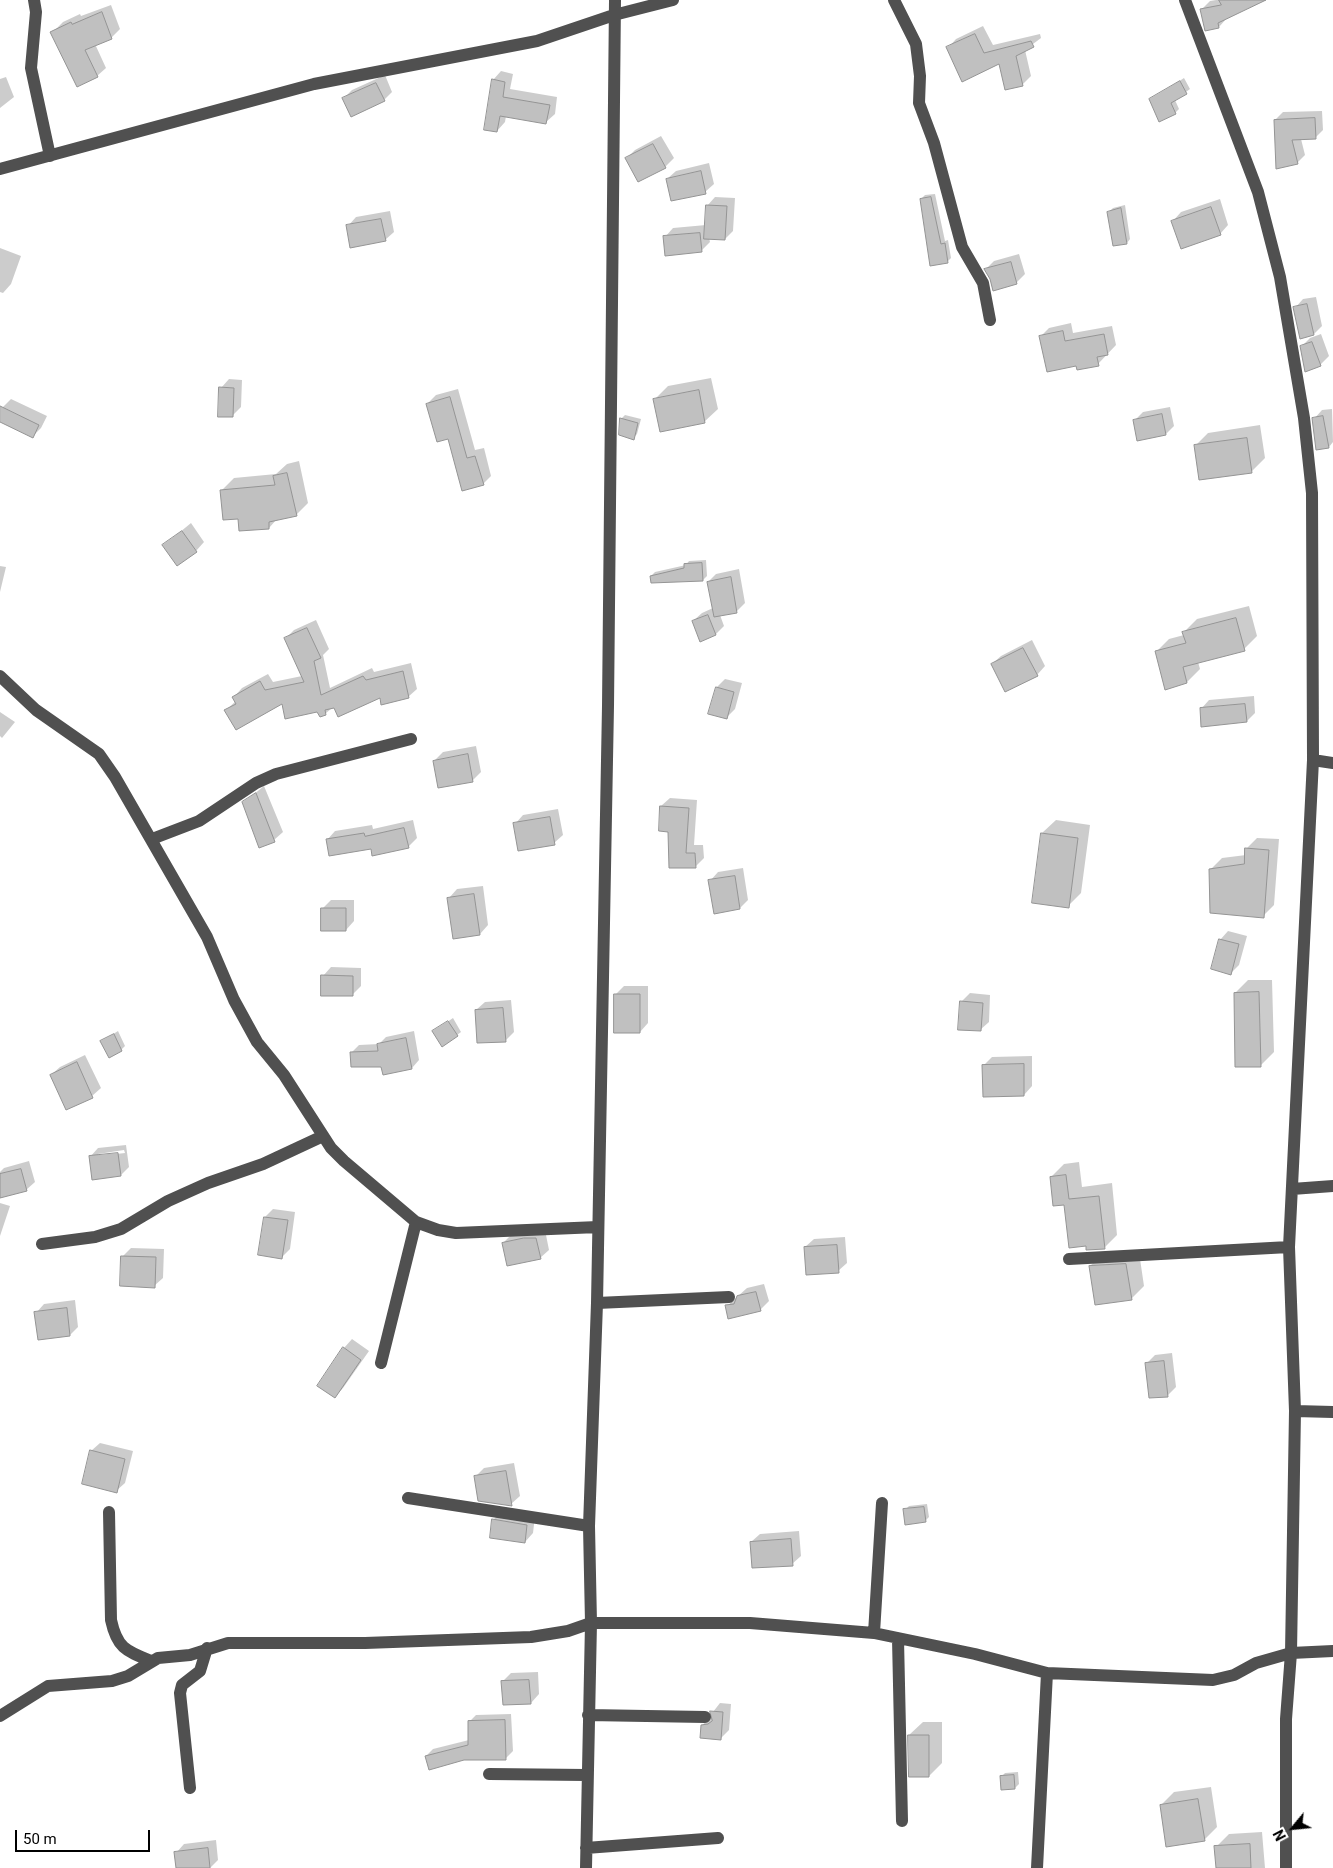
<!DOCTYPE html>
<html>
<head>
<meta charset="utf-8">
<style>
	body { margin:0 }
	#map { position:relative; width:1333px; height:1868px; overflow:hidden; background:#fff; font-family:Roboto,sans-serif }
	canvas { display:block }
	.north { position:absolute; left:1268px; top:1803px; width:50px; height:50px; -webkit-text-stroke:4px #fff; paint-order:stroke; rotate:242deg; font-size:14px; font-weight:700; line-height:20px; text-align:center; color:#000 }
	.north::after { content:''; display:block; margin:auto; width:18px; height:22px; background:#000; clip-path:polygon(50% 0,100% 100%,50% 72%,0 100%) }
	.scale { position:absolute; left:15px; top:1830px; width:135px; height:22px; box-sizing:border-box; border:2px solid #000; border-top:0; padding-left:6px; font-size:15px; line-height:18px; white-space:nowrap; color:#000; -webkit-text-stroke:4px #fff; paint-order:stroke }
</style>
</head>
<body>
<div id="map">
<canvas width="1333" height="1868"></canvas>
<div class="north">N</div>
<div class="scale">50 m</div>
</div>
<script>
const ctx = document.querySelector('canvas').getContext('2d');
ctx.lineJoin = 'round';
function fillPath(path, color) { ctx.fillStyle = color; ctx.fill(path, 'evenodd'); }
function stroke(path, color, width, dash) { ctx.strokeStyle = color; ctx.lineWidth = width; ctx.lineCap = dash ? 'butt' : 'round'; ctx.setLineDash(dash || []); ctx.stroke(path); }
const shadow = new Path2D(`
	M1216,0H1263L1227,18L1219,27L1206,29L1202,9L1210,1Z
	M111,5L120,29L111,38L95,44L106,68L97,76L54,31L63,22L80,14L81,16Z
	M983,26L993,45L1040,34L1041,38L1025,50L1031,76L1023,84L1006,89L1000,62L948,48L956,39Z
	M501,71L513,74L510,89L557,97L555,114L546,122L506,116L505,122L497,131L493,80Z
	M385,75L392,92L384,100L344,98L352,90Z
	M6,77L14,97L0,108V79Z
	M1184,78L1190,89L1175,100L1179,109L1175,113L1150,100Z
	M1322,111L1323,130L1315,138L1301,139L1305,155L1297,163L1275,120L1283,112Z
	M661,136L674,158L665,167L627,158L635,150Z
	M709,163L714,184L705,192L667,179L676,171Z
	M935,194L945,241L948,240L951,258L947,262L921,199L925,195Z
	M715,197L735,198L733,231L725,239L709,238L710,242L701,251L665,237L673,228L706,225L707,206Z
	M1220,199L1228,225L1220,234L1173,221L1181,212Z
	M1125,205L1130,239L1127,243L1109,212L1113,208Z
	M390,211L394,232L385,240L348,226L356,217Z
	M0,248L21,256L11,284L3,293L0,292Z
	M1019,254L1025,274L1016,283L991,279L986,269L994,261Z
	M1316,297L1322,326L1314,334L1295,308L1303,299Z
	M1071,323L1073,333L1112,326L1116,345L1098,364H1077L1040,337L1049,328Z
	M1321,334L1329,356L1320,365L1301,347L1310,338Z
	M711,378L718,409L704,422L655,399L668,386Z
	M229,379L242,380L241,407L232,416L221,388Z
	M458,389L475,450L484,448L491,476L483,484L427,404L436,395Z
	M11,399L47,416L41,428L33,436L0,420L3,407Z
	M1170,407L1174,426L1166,434L1134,421L1143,412Z
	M1332,409L1333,442L1329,447L1314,419L1322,410Z
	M625,415L641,419L637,434L633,438L621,419Z
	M1260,425L1265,458L1252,471L1195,446L1208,433Z
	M299,461L308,503L296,515L277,519L269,528L239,517L222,490L234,478L276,474L287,464Z
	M191,523L204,542L196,551L163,546Z
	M706,560L707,576L703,580L651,576L655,572L686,565L689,561Z
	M0,566L6,567L0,592Z
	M739,569L745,603L737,611L720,615L724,626L716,634L693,621L702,613L713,608L708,582L716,574Z
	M1249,606L1257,636L1244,649L1198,662L1200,669L1187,682L1156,652L1169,639L1184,635V632L1197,619Z
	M316,620L329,649L323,655L330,688L372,668L374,672L411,663L417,689L408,697L381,696L332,708L325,714L318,710L282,702L226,710L236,701L234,697L242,688L268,674L273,682L302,676L285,639L294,630Z
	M1032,640L1045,666L1037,675L992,664L1001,656Z
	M725,679L742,683L735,709L726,718L717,687Z
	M1254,696L1255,713L1247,721L1201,709L1209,700Z
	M0,712L15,722L2,738L0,736Z
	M476,746L481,772L473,780L439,787L434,761L443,752Z
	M264,786L283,832L274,840L243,803Z
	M670,798L697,800L694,845H703L704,858L695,867L669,831L661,806Z
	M558,809L563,835L554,843L515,824L523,815Z
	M413,820L417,838L408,847H372L327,840L335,831L372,825L373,829Z
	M1056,820L1090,825L1081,893L1068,906L1042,833Z
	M1257,838L1279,839L1274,905L1263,916L1211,869L1222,858L1246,855V849Z
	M743,868L748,900L740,908L710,881L718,872Z
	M483,886L488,925L480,934L449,898L457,889Z
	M331,900H354V921L346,930L322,909Z
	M1228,931L1247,936L1239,965L1231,973L1220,940Z
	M331,967L361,968V986L352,995L323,976Z
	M1248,980H1272L1274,1052L1261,1065L1235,993Z
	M624,986H648V1023L640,1032L616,994Z
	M970,993L990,995L989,1022L980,1030L961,1002Z
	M511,1000L514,1032L505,1041L476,1010L485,1002Z
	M453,1018L461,1032L457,1035L434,1031Z
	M118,1031L125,1046L121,1050L102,1041Z
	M414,1031L419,1060L412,1068L382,1065L352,1052L359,1045L379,1044L386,1037Z
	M85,1055L101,1088L92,1096L51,1075L60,1067Z
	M1032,1056V1086L1024,1095L984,1065L992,1057Z
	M126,1145L129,1167L121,1175L90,1157L98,1148ZM124,1150L125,1153L98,1156V1154Z
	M29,1161L35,1182L26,1190L0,1195V1172L4,1168Z
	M1079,1162L1082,1187L1112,1183L1117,1235L1104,1248L1065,1204L1051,1177L1064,1164Z
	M0,1203L10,1206L0,1236Z
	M273,1209L295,1212L290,1249L281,1258L265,1217Z
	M545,1230L549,1250L540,1258L503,1243L512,1234Z
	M845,1237L847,1263L838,1271L805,1247L814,1239Z
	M131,1248L164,1249L163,1278L154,1286L123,1256Z
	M1139,1252L1144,1286L1131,1299L1090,1266L1103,1253Z
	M764,1284L769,1301L760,1310L727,1306L747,1288Z
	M75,1300L78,1327L70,1335L36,1313L44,1304Z
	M352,1339L369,1351L343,1388L335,1397L344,1348Z
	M1172,1353L1176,1387L1167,1396L1146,1364L1155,1355Z
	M100,1443L133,1451L125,1483L116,1491L91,1451Z
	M514,1463L520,1496L511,1504L475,1477L484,1468Z
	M927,1504L929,1517L925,1521L905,1510L909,1506Z
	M502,1511L535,1516L533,1533L525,1542L493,1520Z
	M799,1531L801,1556L792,1564L751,1542L760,1534Z
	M538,1672L539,1694L531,1703L502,1682L511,1673Z
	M720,1703L731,1704L729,1730L720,1739L702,1726Z
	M511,1714L513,1751L506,1758L426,1756L433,1749L469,1740V1722L476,1715Z
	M923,1722H942V1763L929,1776L909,1735Z
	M1018,1772L1019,1784L1015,1788L1001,1777L1005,1773Z
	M1211,1787L1217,1827L1204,1840L1161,1805L1174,1792Z
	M1262,1832L1265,1868H1217L1216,1847L1229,1834Z
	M216,1840L218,1860L210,1868H177L176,1853L184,1844Z`);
const building = new Path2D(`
	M1219,0H1266L1218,23L1219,28L1205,31L1200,9L1221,5Z
	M102,12L112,39L85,50L98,77L77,87L50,32L71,22L72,24Z
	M975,34L984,53L1031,41L1034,47L1016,56L1023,86L1005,90L999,64L962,82L946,47Z
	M492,79L505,82L503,97L550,105L546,124L500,116L497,132L484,130Z
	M1180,81L1187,94L1171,103L1176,114L1159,122L1149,99Z
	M376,83L385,101L351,117L342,98Z
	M1315,118L1316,139L1292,140L1298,164L1276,169L1274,120Z
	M653,144L666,168L638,182L625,158Z
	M701,171L706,194L671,201L666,179Z
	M931,197L941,244L945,243L948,263L930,266L920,199Z
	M706,205L727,206L725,240L704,239Z
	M1211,207L1221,235L1181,249L1171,221Z
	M1121,208L1127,244L1113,246L1107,212Z
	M381,219L386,241L350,248L346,225Z
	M700,233L702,252L665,256L663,236Z
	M1011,262L1017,284L993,291L990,279L984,269Z
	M1307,304L1314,335L1300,339L1293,307Z
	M1063,331L1065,341L1104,334L1108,355L1097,357L1099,366L1077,370L1076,366L1047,372L1039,336Z
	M1312,342L1321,366L1305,372L1300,346Z
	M219,387L234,388L233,417H218Z
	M699,390L705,423L660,432L653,399Z
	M450,397L467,458L475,456L484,485L462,491L448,439L437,442L426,404Z
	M0,406L39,425L33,438L0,422Z
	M1162,414L1166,435L1137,441L1133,420Z
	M1323,416L1329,448L1316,450L1312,418Z
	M620,418L638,423L634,440L619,435Z
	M1247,438L1252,473L1199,480L1194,445Z
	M287,473L297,516L269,522V529L239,531L238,519L223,520L220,490L275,485L273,476Z
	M182,531L197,552L177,566L162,545Z
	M702,563L703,581L651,583L650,576L684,568V564Z
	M731,577L737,613L714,617L707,582Z
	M708,615L716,635L700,642L692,621Z
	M1236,618L1245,651L1183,667L1187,683L1165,690L1155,651L1186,643L1182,632Z
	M307,628L321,658L314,661L321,695L363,676L366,680L403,671L409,698L381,705L380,698L338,717L334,708L325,710L326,715L320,717L317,712L285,719L282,704L236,730L224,710L236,704L232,697L260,681L265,690L304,682L284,638Z
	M1023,648L1038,676L1005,692L991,664Z
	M716,687L734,692L727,719L708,714Z
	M1245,704L1247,722L1201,727L1200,708Z
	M468,754L473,782L438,788L433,761Z
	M256,793L275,842L259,848L242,802Z
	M660,806L689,808L686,853H695L696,868H669L668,832L659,831Z
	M550,817L555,845L518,851L513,823Z
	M404,828L409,848L372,856L371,849L329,856L326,839L364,833L365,836Z
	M1041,833L1078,838L1069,908L1032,903Z
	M1245,848L1269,850L1264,918L1210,913L1209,869L1244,864Z
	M735,876L740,909L714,914L708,880Z
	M474,894L480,935L453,939L447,898Z
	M321,908H346V931H321Z
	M1219,939L1239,944L1231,975L1211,969Z
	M321,975L353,976V996H321Z
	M1259,992L1261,1067H1235L1234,993Z
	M614,994H640V1033H614Z
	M960,1001L983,1003L981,1031L958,1030Z
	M503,1008L506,1042L477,1043L475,1010Z
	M448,1021L458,1036L442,1047L432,1031Z
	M114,1034L122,1051L109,1058L100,1041Z
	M406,1038L412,1069L383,1075L381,1067H351L350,1052L378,1051L377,1044Z
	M77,1062L93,1098L66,1110L50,1075Z
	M1024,1064V1096L983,1097L982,1065Z
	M118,1153L121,1176L92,1180L89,1156Z
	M21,1169L27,1191L0,1198V1174Z
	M1066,1175L1069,1199L1099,1196L1105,1249L1086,1250V1246L1069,1248L1064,1205L1053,1206L1050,1177Z
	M264,1217L288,1220L282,1259L258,1255Z
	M524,1238H536L541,1259L507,1266L502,1243Z
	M837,1245L839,1273L806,1275L804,1247Z
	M121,1256L156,1257L155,1288L120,1286Z
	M1126,1264L1132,1300L1095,1305L1089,1266Z
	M756,1292L761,1311L728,1319L725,1305L734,1304L737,1296Z
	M67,1308L70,1336L38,1340L34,1312Z
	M343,1347L361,1360L335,1398L317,1386Z
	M1164,1361L1168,1397L1149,1398L1145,1363Z
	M90,1450L125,1459L117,1493L82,1484Z
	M506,1471L512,1506L478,1501L474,1476Z
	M924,1507L926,1522L905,1525L903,1509Z
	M492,1519L527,1525L525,1543L490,1538Z
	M791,1539L793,1566L752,1568L750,1542Z
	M529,1680L531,1704L503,1705L501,1681Z
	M710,1711L723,1712L721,1740L700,1738L701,1725L708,1724L712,1721Z
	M505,1720L506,1760H464L429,1770L425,1756L468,1745V1721Z
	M908,1735H929V1777H909Z
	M1014,1775L1015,1789L1001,1790L1000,1776Z
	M1198,1799L1205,1841L1166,1847L1160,1805Z
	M1250,1844L1251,1868H1216L1214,1846Z
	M208,1848L210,1868H176L174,1852Z`);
const minor = new Path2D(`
	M34,0L36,12L31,68L50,156
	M894,0L916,44L920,76L919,103L934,143L962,247L983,283L990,320
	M1185,0L1258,192L1280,277L1304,418L1312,493L1313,760L1289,1247L1295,1411L1291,1653L1286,1719V1868
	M0,169L314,84L537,41L614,15L673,0
	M0,676L36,710L99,754L115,777L207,937L234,1000L257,1042L284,1075L331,1148L344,1161L416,1222L438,1230L456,1233L598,1227
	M1313,760L1333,763
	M152,839L199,821L256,783L276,774L411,739
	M1292,1189L1333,1186
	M42,1244L95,1237L121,1229L168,1201L208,1183L263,1164L323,1136
	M1069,1259L1289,1247
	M597,1303L729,1297
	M381,1363L416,1222
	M1295,1411L1333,1412
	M408,1498L589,1526
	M109,1512L111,1620C117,1648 126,1651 151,1661
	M874,1633L882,1503
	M898,1639L902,1821
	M588,1715L705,1717
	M0,1716L48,1686L112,1681L128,1676L158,1658L190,1655L228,1643H365L531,1637L568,1631L591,1623H750L874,1633L975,1654L1047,1673L1213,1680L1234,1675L1256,1663L1291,1653L1333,1651
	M489,1774L586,1775
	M190,1788L180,1693L182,1685L200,1671L207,1648
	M586,1848L718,1838
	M586,1868L591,1623L589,1526L597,1303L608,706L615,0
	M1037,1868L1047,1673`);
fillPath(shadow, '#0003');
fillPath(building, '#c0c0c0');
stroke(building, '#949494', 1);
stroke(minor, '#505050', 12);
</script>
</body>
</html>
